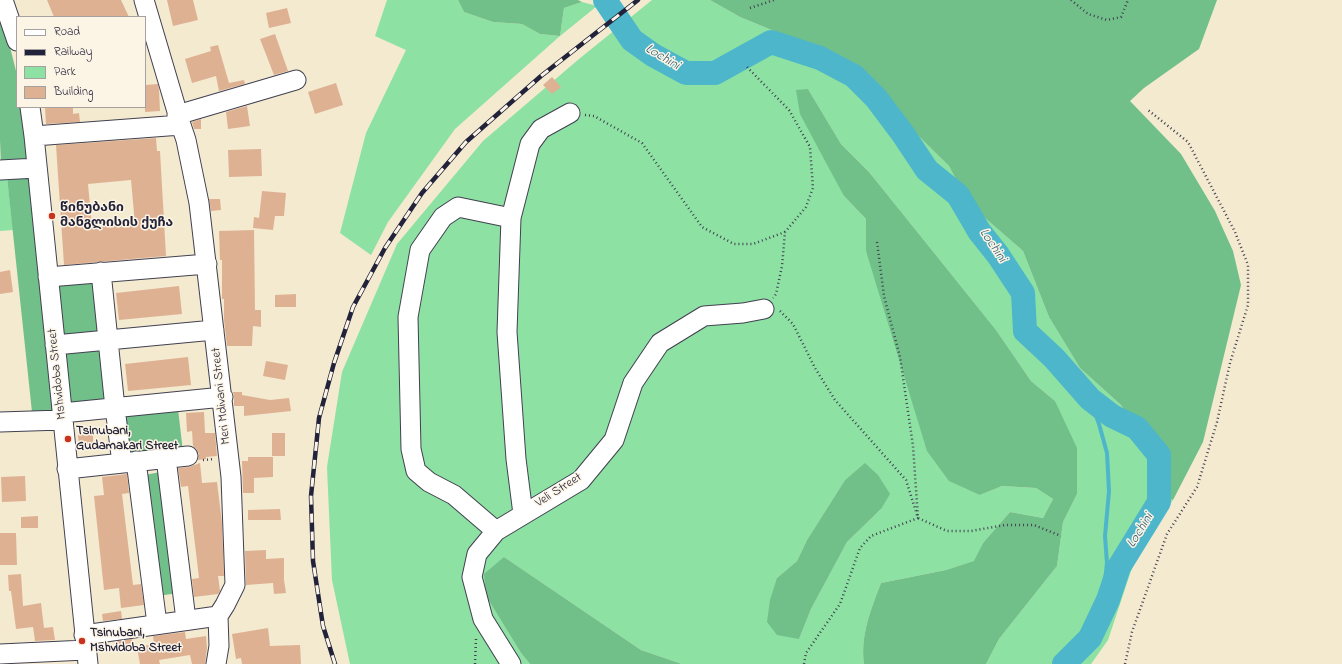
<!DOCTYPE html>
<html>
<head>
<meta charset="utf-8">
<style>
	body { margin:0 }
	#map { position:relative; width:1342px; height:664px; overflow:hidden; background:#f3ead0; font-family:"Indie Flower",sans-serif }
	canvas { display:block }
	.legend { position:absolute; left:16px; top:16px; width:130px; height:92px; box-sizing:border-box; background:#fcf5e5; border:1px solid #a5a1a1; margin:0; padding:5px 7px; list-style:none; font-size:12px; color:#22223b }
	.legend li { display:flex; align-items:center; gap:8px; height:20px }
	.legend b { width:20px; border:1px solid #a5a1a1 }
</style>
</head>
<body>
<div id="map">
<canvas width="1342" height="664"></canvas>
<ul class="legend">
<li><b style="height:5px;background:#fff"></b>Road</li>
<li><b style="height:5px;background:#22223b"></b>Railway</li>
<li><b style="height:11px;background:#8ce1a3"></b>Park</li>
<li><b style="height:11px;background:#dfb193"></b>Building</li>
</ul>
</div>
<script>
const ctx = document.querySelector('canvas').getContext('2d');
ctx.lineJoin = 'round';
function fillPath(path, color) { ctx.fillStyle = color; ctx.fill(path, 'evenodd'); }
function stroke(path, color, width, dash) { ctx.strokeStyle = color; ctx.lineWidth = width; ctx.lineCap = dash ? 'butt' : 'round'; ctx.setLineDash(dash || []); ctx.stroke(path); }
function label(font, color, halo, rows, align = 'center') {
  ctx.font = font + ' "Indie Flower","Noto Sans Georgian",sans-serif'; ctx.lineWidth = 3; ctx.setLineDash([]); ctx.textBaseline = 'middle'; ctx.strokeStyle = halo; ctx.fillStyle = color; for (const [text, x, y, turn = 0] of rows) {
    ctx.save(); ctx.translate(x, y); ctx.rotate((+turn || 0) * Math.PI / 180); ctx.textAlign = isNaN(turn) ? turn : align; if (halo) ctx.strokeText(text, 0, 0); ctx.fillText(text, 0, 0); ctx.restore();
  }
}
const green = new Path2D(`
	M387,0H458L464,12L493,22L522,24L540,34L560,36L564,8L582,2L597,6L560,36L455,129L388,222L371,255L340,233L366,133L406,50L375,36Z
	M652,0H710L740,17L818,49L860,70L883,101L949,166L969,204L1023,251L1049,317L1080,368L1121,405L1151,452L1155,493L1173,500L1139,547L1108,640L1091,664H986L999,639L1057,566L1063,522L1077,494L1055,401L1031,381L996,330L931,249L869,172L841,144L808,89L844,196L866,219V251L980,495L1002,486L1036,488L1053,499L1043,518L1010,512L983,543L975,561L946,570L881,583C871,609 860,636 864,664H682L641,650L504,557L486,596L521,653L530,664H350L332,580L327,467L342,372L397,244L483,141L579,59ZM865,464L881,509L847,542L811,609L799,639L777,578L797,561L807,540L845,480Z
	M0,177H7L13,230L0,231Z`);
const forest = new Path2D(`
	M458,0H578L582,2L564,8L560,36L540,34L522,24L493,22L464,12Z
	M710,0H1217L1199,49L1144,88L1130,101L1181,154L1215,211L1233,251L1241,285L1203,442L1173,500L1155,493L1151,452L1121,405L1080,368L1049,317L1023,251L969,204L949,166L883,101L860,70L818,49L740,17Z
	M0,18L10,47L17,75V107H22L27,162L1,165L0,140Z
	M808,89L841,144L869,172L931,249L996,330L1031,381L1055,401L1077,448V494L1063,522L1057,566L999,639L986,664H864C860,636 871,609 881,583L946,570L974,561L983,543L1010,512L1043,518L1053,499L1036,488L1002,486L980,495L949,481L927,451L866,251V219L844,196L824,159L800,114L796,90Z
	M31,174L53,412H32L7,177Z
	M55,279L94,281L106,403L69,406Z
	M178,409L183,452L131,457L125,449L126,414Z
	M865,463L878,475L890,494L881,509L847,542L811,609L799,639L777,635L767,622L770,600L777,578L797,561L807,540L845,480Z
	M160,472L178,593L158,596L140,476Z
	M504,557L641,650L682,664H530L521,653L486,596L484,574Z`);
const stream = new Path2D(`
	M1090,399L1099,424L1107,453L1109,491L1105,536L1107,563L1105,581L1108,600`);
const river = new Path2D(`
	M605,0L632,40L653,55L686,73H715L771,42L820,58L854,76L876,98L903,134L927,170L958,195L979,231L998,255L1023,293L1025,331L1054,358L1090,399L1112,416L1137,428L1159,455V502L1119,567L1108,600L1090,638L1064,664`);
const building = new Path2D(`
	M47,0H121L129,17H54Z
	M167,0H193L198,20L173,26Z
	M287,8L291,23L269,28L266,13Z
	M275,34L288,71L274,75L260,39Z
	M218,45L229,83L244,80L245,84L219,91L216,76L192,83L185,59L211,51L210,47Z
	M552,77L561,87L552,94L543,85Z
	M336,83L343,105L315,114L308,92Z
	M158,84L159,90L160,111L145,112V85Z
	M247,106L250,126L228,129L226,112Z
	M45,107H73V114L79,113L80,122L46,124Z
	M201,119V129H194L192,122Z
	M156,138L157,151H160L166,256L64,265L56,145ZM131,180L135,224L92,227L88,184Z
	M261,149L262,176L229,177L228,150Z
	M262,191L286,193L284,216H275L273,230L253,228L254,217L259,218Z
	M209,199H220L221,210L211,211Z
	M254,230L255,310H261V327L253,326L252,346H227L224,320V299H222V260H220L219,231Z
	M10,270L13,292L0,294V272Z
	M179,286L182,314L119,320L116,293Z
	M296,294V307H275V295Z
	M188,357L191,385L128,391L125,364Z
	M266,361L288,365L285,380L263,376Z
	M233,392H242V395L270,400L289,398L291,411L244,416V406H234V396Z
	M204,412L205,433H215L217,456L206,457V459L198,460L199,454L197,450L193,446L192,431L187,432L186,413Z
	M272,433H285V456H272Z
	M93,434V448L79,449L78,435Z
	M248,457H273V477L254,478V493H243L242,461H248Z
	M200,463L202,483L217,482L222,523L224,576H218L220,591L218,594L194,597L192,579L199,578L188,486L181,487L178,468L189,467Z
	M127,474L129,493L122,494L133,585L141,584L144,605L121,608L119,588L104,590L94,496L104,495L102,477Z
	M25,476L26,501L2,502L1,477Z
	M280,509L281,520H248V510Z
	M38,516V528H21V517Z
	M0,533H16L17,565H0Z
	M266,550V559L284,558V580L286,593L274,594L273,583L246,585L245,551Z
	M21,574L23,606L41,603L44,628L53,627L55,640L35,641L33,627L16,629L11,591H9L8,575Z
	M121,611L122,619L103,621L102,614Z
	M268,628L270,646L300,645L301,664H242L241,658L236,659L232,634Z
	M185,632L186,639L206,636L207,648L205,664H192L190,655L159,660L160,664H140L137,647L154,644L153,636Z
	M132,639L134,650L119,652L117,641Z`);
const path = new Path2D(`
	M1071,0L1088,14L1107,20L1121,17L1128,0
	M750,8L774,0
	M747,67L789,110L810,147L813,188L806,207L785,232L782,266L776,294L773,298
	M585,115L594,116L642,143L702,227L734,244H753L785,232
	M877,242L884,296L900,357L913,446L918,518L947,531H971L1005,525H1034L1061,536
	M780,311L793,324L815,368L835,400L906,480L918,518L871,536L860,548L840,604L806,653L804,664
	M203,460L214,459
	M475,664L476,639
	M1125,664L1132,632L1167,534L1197,487L1217,422L1230,363L1248,305V265L1235,232L1188,142L1148,110`);
const minor = new Path2D(`
	M3,0L17,41
	M30,107L34,136L88,664
	M177,115L296,80
	M181,125L186,140L199,203L231,477L235,585L225,605L218,616L219,646L216,664
	M34,136L181,125L144,0
	M0,170L37,168
	M101,272L115,408L122,463
	M48,277L207,264
	M55,345L214,330
	M62,413L223,397
	M0,422L62,420
	M166,458L186,620
	M136,461L157,624
	M67,469L188,456
	M523,514L516,459L507,332L511,218L530,144L541,129L570,113
	M496,531L454,495L429,482L416,471L411,449L408,317L420,250L443,217L458,207L511,218
	M84,635L218,616
	M0,654L86,650
	M511,664L483,619L472,577L477,554L496,531L581,480L614,440L633,383L660,343L704,316L743,313L764,309`);
const rail = new Path2D(`
	M335,664L323,626L313,561L311,496L319,418L334,363L353,307L385,248L422,193L466,142L541,76L638,0`);
const markers = [
	[52,216,4,"#c8321e"],
	[68,439,4,"#c8321e"],
	[82,641,4,"#c8321e"]
];
const poiNames = [
	["წინუბანი",60,209],
	["მანგლისის ქუჩა",60,224],
	["Tsinubani,",76,432],
	["Gudamakari Street",76,447],
	["Tsinubani,",90,634],
	["Mshvidoba Street",90,649]
];
const streetNames = [
	["Mshvidoba Street",58,374,-96],
	["Meri Mdivani Street",222,396,-96],
	["Veli Street",559,491,-33]
];
const waterNames = [
	["Lochini",662,58,31],
	["Lochini",992,246,56],
	["Lochini",1141,531,-58]
];
fillPath(green, '#8ce1a3');
fillPath(forest, '#71bf89');
stroke(stream, '#4db6cb', 4);
stroke(river, '#4db6cb', 24);
fillPath(building, '#dfb193');
stroke(minor, '#414051', 21);
stroke(path, '#414051', 2.5, [1, 3]);
stroke(minor, '#fff', 19);
stroke(rail, '#22223b', 4.5);
stroke(rail, '#fcf5e5', 3, [9]);
for (const [x, y, r, color] of markers) { const dot = new Path2D(); dot.arc(x, y, r, 0, 2 * Math.PI); ctx.fillStyle = color; ctx.fill(dot); stroke(dot, '#fcf5e5', 1.5); }
label('bold 13px', '#22223b', '#fcf5e5', poiNames, 'left');
label('13px', '#22223b', '#fcf5e5', streetNames);
label('italic 14px', '#335d75', '#fcf5e5', waterNames);
</script>
</body>
</html>
